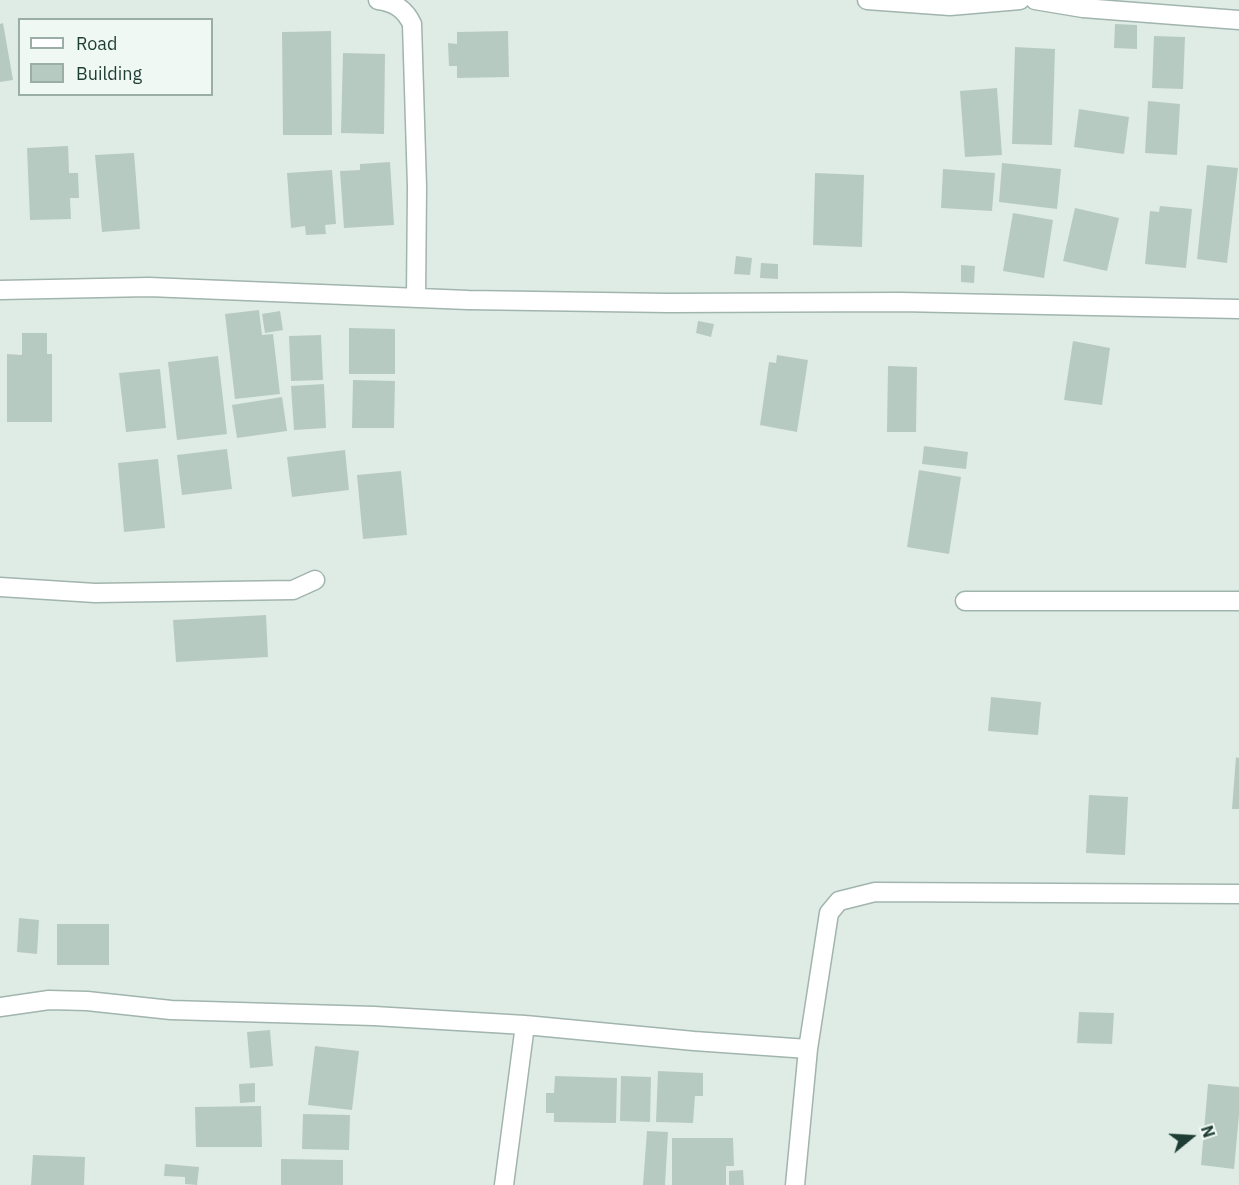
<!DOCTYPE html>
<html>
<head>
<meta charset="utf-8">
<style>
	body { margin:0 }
	#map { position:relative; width:1239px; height:1185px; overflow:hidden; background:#dfece6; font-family:"IBM Plex Sans",sans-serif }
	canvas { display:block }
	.legend { position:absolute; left:18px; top:18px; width:195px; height:78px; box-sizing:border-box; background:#eff8f3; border:2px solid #9bada7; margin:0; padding:8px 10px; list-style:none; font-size:18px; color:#1e3d34 }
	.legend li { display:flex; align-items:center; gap:12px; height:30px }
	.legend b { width:30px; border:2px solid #9bada7 }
	.north { position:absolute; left:1161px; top:1107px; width:60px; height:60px; -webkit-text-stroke:4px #eff8f3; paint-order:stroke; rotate:72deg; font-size:16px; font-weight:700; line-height:24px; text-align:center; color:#1e3d34 }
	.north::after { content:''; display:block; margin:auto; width:21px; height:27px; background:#1e3d34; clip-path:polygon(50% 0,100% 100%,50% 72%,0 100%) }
</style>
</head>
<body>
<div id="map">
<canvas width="1239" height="1185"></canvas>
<ul class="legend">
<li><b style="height:8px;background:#fff"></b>Road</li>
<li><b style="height:16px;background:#b7cac1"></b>Building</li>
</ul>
<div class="north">N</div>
</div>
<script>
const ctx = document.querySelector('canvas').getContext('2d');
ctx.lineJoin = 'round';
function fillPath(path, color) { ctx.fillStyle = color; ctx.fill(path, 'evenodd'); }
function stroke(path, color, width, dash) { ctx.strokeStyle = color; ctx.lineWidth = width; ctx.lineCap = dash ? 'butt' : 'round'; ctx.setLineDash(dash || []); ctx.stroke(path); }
const building = new Path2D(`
	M3,23L13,80L0,82V24Z
	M1115,24L1137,25V49L1114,48Z
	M331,31L332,135H283L282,32Z
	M508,31L509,77L457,78V66H449L448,43L457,44V32Z
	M1154,36L1185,37L1183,89L1152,88Z
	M1015,47L1055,49L1052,145L1012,144Z
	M343,53L385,54L384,134L341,133Z
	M997,88L1002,155L965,157L960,91Z
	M1148,101L1180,104L1177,155L1145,153Z
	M1079,109L1129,117L1124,154L1074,147Z
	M68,146L69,173H78L79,198H70L71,219L30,220L27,148Z
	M134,153L140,229L102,232L95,155Z
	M390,162L394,225L344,228L340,171L360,170V164Z
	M1002,163L1061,169L1057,209L999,202Z
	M1207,165L1238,168L1227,263L1197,259Z
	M943,169L995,173L992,211L941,208Z
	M332,170L336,224L325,225L326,234L306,235L305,226L291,228L287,173Z
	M815,173L864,175L862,247L813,245Z
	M1160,206L1192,209L1186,268L1145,264L1150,211L1159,212Z
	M1075,208L1119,218L1107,271L1063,261Z
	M1013,213L1053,220L1044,278L1003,271Z
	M736,256L752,258L750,275L734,274Z
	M761,263L778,264V279L760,278Z
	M961,265L975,266L974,283L961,282Z
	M259,310L262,335L273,334L280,394L235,399L225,314Z
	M280,311L283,330L265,333L262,314Z
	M698,321L714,324L711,337L696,333Z
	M349,328L395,329V374H349Z
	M22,333H47V354H52V422H7V354L22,355Z
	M321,335L323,380L291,381L289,336Z
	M1073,341L1110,348L1102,405L1064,400Z
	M777,355L808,360L797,432L760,425L769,362L776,363Z
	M218,356L227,434L177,440L168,362Z
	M888,366L917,367L916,432H887Z
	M160,369L166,428L126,432L119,373Z
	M353,380L395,381L394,428H352Z
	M324,384L326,428L294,430L291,386Z
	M282,397L287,431L237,438L232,405Z
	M924,446L968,452L966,469L922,464Z
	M227,449L232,489L182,495L177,455Z
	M345,450L349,490L292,497L287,457Z
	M158,459L165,528L124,532L118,463Z
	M919,470L961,477L949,554L907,547Z
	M401,471L407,535L363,539L357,475Z
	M266,615L268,657L176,662L173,620Z
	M991,697L1041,702L1038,735L988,731Z
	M1236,757L1239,758V809H1232Z
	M1089,795L1128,797L1125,855L1086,853Z
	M19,918L39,920L37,954L17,952Z
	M57,924H109V965H57Z
	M1079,1012L1114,1013L1112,1044L1077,1043Z
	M270,1030L273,1066L250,1068L247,1032Z
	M315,1046L359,1051L352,1110L308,1105Z
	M658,1071L703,1073V1096H695L693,1123L656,1122Z
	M555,1076L617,1078L616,1123L554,1122V1113H546V1093H554Z
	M621,1076L651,1077L650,1122L620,1121Z
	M255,1083V1102L240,1103L239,1084Z
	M1208,1084L1239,1087V1115L1234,1169L1201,1165Z
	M261,1106L262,1147H196L195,1107Z
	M303,1114L350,1115L349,1150L302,1149Z
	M647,1131L668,1132L665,1185H643Z
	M672,1138H733L734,1166H726V1185H672Z
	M33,1155L85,1157L84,1185H31Z
	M281,1159L343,1160V1185H281Z
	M165,1164L199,1167L197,1185L185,1184V1177L164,1176Z
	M743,1170L744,1185H729V1171Z`);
const minor = new Path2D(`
	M378,0C394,2 405,9 412,24L417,187L416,298
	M867,0L950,6L1020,0
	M1035,0L1083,8L1239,20
	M0,290L149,287L468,300L668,303L900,302L1239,309
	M0,587L95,593L293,590L315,580
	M965,601H1239
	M0,1007L49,1000L87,1001L171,1010L374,1016L525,1025L694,1041L808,1049
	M504,1185L525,1025
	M795,1185L808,1049L829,913L839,901L875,892L1239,894`);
fillPath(building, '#b7cac1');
stroke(minor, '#a1b4ad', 21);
stroke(minor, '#fff', 18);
</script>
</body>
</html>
